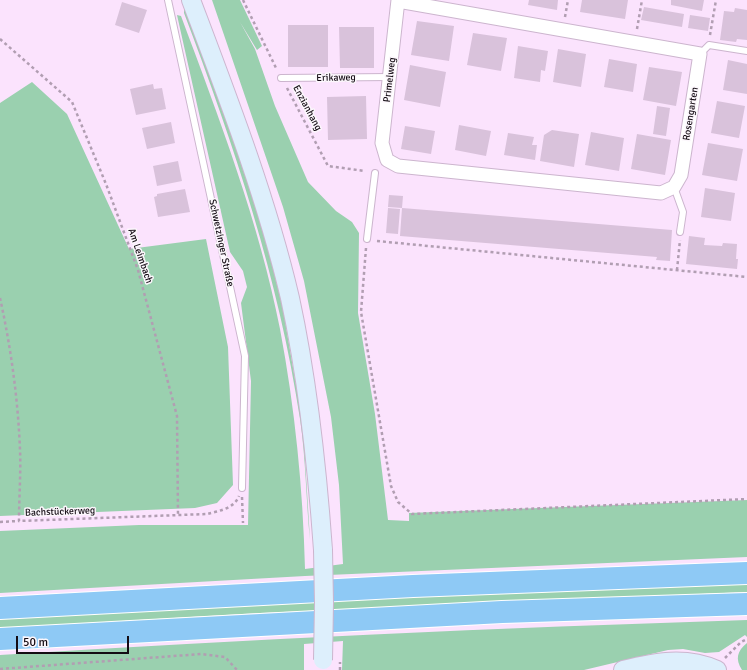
<!DOCTYPE html>
<html>
<head>
<meta charset="utf-8">
<style>
	body { margin:0 }
	#map { position:relative; width:747px; height:670px; overflow:hidden; background:#fbe3fd; font-family:Signika,sans-serif }
	canvas { display:block }
	.scale { position:absolute; left:16px; top:636px; width:113px; height:18px; box-sizing:border-box; border:2px solid #140c14; border-top:0; padding-left:5px; font-size:12px; line-height:14px; white-space:nowrap; color:#140c14; -webkit-text-stroke:3px #fcf7fc; paint-order:stroke }
</style>
</head>
<body>
<div id="map">
<canvas width="747" height="670"></canvas>
<div class="scale">50 m</div>
</div>
<script>
const ctx = document.querySelector('canvas').getContext('2d');
ctx.lineJoin = 'round';
function fillPath(path, color) { ctx.fillStyle = color; ctx.fill(path, 'evenodd'); }
function stroke(path, color, width, dash) { ctx.strokeStyle = color; ctx.lineWidth = width; ctx.lineCap = dash ? 'butt' : 'round'; ctx.setLineDash(dash || []); ctx.stroke(path); }
function label(font, color, halo, rows, align = 'center') {
  ctx.font = font + ' Signika,sans-serif'; ctx.lineWidth = 3; ctx.setLineDash([]); ctx.textBaseline = 'middle'; ctx.strokeStyle = halo; ctx.fillStyle = color; for (const [text, x, y, turn = 0] of rows) {
    ctx.save(); ctx.translate(x, y); ctx.rotate((+turn || 0) * Math.PI / 180); ctx.textAlign = isNaN(turn) ? turn : align; if (halo) ctx.strokeText(text, 0, 0); ctx.fillText(text, 0, 0); ctx.restore();
  }
}
const green = new Path2D(`
	M212,0H240L262,46L257,50L240,22L255,49L275,106L308,182L336,211L352,222L359,233L358,313L375,414L388,520L409,521V513L747,500V557L305,576L0,593V531L139,525H248L251,381L241,303L247,287L243,271L230,252L177,15L181,16C219,118 259,222 280,329C295,409 303,488 305,569L343,564L339,485L331,417L304,281L283,207Z
	M184,3L229,124L263,228L283,309L303,426L310,540C306,500 306,459 300,419C279,279 234,145 184,13Z
	M32,82L67,114L129,249L206,239L228,347L233,485L217,503L195,508L0,516V103Z
	M747,583V592L260,613L0,628V618L390,597Z
	M747,620V637L745,635L719,652L705,653L683,649L668,650L584,670H342L343,641L304,644V670H0V655C249,639 498,628 747,620Z
	M747,643V670H742C735,659 737,651 747,643Z`);
const building = new Path2D(`
	M529,0H558L557,10L528,5Z
	M582,0H628L625,19L580,12Z
	M671,0H704L702,11L671,5Z
	M122,2L147,10L139,33L115,25Z
	M644,7L684,14L682,27L641,20Z
	M735,8L747,10V40L737,39L736,42L720,40L724,11L734,12Z
	M690,15L710,18L708,31L688,28Z
	M417,21L454,26L449,61L411,55Z
	M288,25H328V67H288Z
	M339,27H374V68H340Z
	M473,33L507,38L501,71L467,65Z
	M518,46L548,51L545,71L541,70L540,82L514,78Z
	M558,49L586,54L581,87L553,82Z
	M609,59L637,64L633,92L604,87Z
	M728,60L747,64V94L723,90Z
	M410,65L446,72L440,107L404,100Z
	M649,67L682,72L676,106L643,100Z
	M153,84L154,89L162,88L166,109L136,115L130,89Z
	M366,96L367,139L328,140L327,97Z
	M717,101L745,106L739,138L711,133Z
	M657,106L670,108L666,136L653,134Z
	M171,122L175,143L147,149L142,128Z
	M459,125L491,131L486,156L455,150Z
	M405,126L435,131L431,154L401,149Z
	M552,130L579,134L574,167L540,161L544,135Z
	M591,132L624,138L619,171L585,165Z
	M508,133L534,137L532,145H537L535,160L504,155Z
	M637,134L671,140L665,175L631,169Z
	M708,143L743,149L737,181L702,175Z
	M178,161L182,181L157,186L153,166Z
	M705,188L735,193L731,221L701,217Z
	M185,189L190,212L158,217L154,197L157,196V194Z
	M389,195L403,196L402,208L388,207Z
	M388,208L400,209L398,234L386,233Z
	M402,208L672,230L670,261L656,260L657,257L400,236Z
	M689,236L705,238L704,245L722,246L723,243L737,244L736,259H738L737,269L686,264Z`);
const path = new Path2D(`
	M243,0L277,70
	M565,17L568,0
	M637,29L642,0
	M710,35L716,0
	M0,39L72,102L106,184L138,270L177,416L178,516
	M287,88L328,166L365,171
	M377,241L747,277
	M366,248L361,312L391,486L398,502L412,514L747,499
	M677,270L680,240
	M0,298C11,348 18,399 20,450C21,473 19,497 19,521L207,514C218,511 234,509 239,496
	M242,497L243,523
	M0,522L19,521
	M725,658L741,642L747,639
	M0,669L201,654L225,657L237,670
	M340,670V662`);
const lane = new Path2D(`
	M168,0L245,356L242,488
	M700,54L709,45L747,51
	M281,78L390,77
	M674,187L683,212L680,232
	M367,239L375,173`);
const street = new Path2D(`
	M398,0L382,143L387,160L398,166L661,193L674,187L681,175L700,54L398,1`);
const secondary = new Path2D(`
	M191,0C228,98 266,196 290,298C308,381 317,465 323,550
	M623,670C656,662 685,656 717,670`);
const highway = new Path2D(`
	M0,608L413,586L747,573
	M0,639L502,612L747,604`);
const secondaryBridge = new Path2D(`
	M323,660L324,603L323,550`);
const streetNames = [
	["Erikaweg",336,78,-1],
	["Primelweg",390,80,-83],
	["Enzianhang",307,108,62],
	["Rosengarten",691,114,-81],
	["Schwetzinger Straße",221,243,78],
	["Am Leimbach",140,256,71],
	["Bachstückerweg",60,512,-2]
];
fillPath(green, '#9ad0af');
fillPath(building, '#d9c2db');
stroke(lane, '#ccb5ce', 8);
stroke(street, '#ccb5ce', 15);
stroke(secondary, '#ccb5ce', 20);
stroke(highway, '#fff', 24);
stroke(path, '#b19eb2', 2.5, [3, 3]);
stroke(lane, '#fff', 6);
stroke(street, '#fff', 13);
stroke(secondary, '#ddeffc', 18);
stroke(highway, '#8ec9f5', 22);
stroke(secondaryBridge, '#ccb5ce', 20, []);
stroke(secondaryBridge, '#ddeffc', 18);
label('10px', '#140c14', '#fcf7fc', streetNames);
</script>
</body>
</html>
